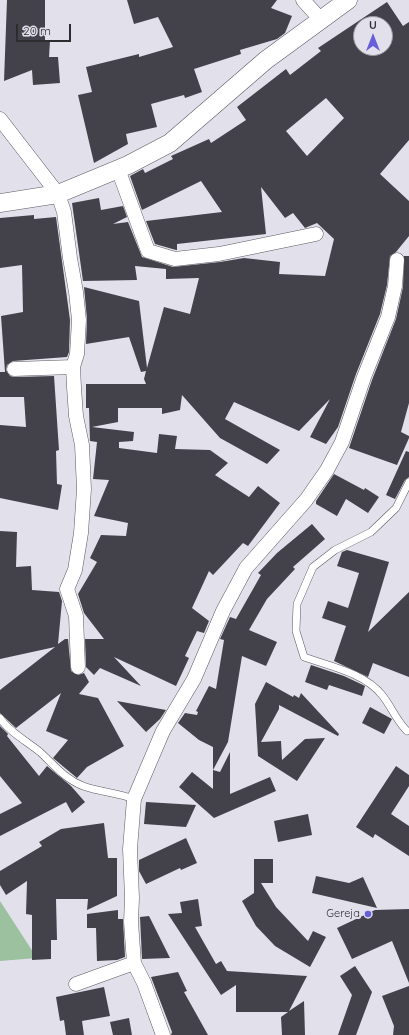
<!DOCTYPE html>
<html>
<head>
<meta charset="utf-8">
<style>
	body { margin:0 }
	#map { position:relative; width:409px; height:1035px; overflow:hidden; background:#e1e0eb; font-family:Quicksand,sans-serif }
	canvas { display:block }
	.north { position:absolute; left:353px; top:16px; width:40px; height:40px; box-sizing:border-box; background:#e1e0eb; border:1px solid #9998a0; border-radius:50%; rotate:0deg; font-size:11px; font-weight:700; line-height:16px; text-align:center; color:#2d2d30 }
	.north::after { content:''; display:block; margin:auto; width:14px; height:18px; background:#665fd8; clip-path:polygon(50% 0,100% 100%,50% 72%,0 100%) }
	.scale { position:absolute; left:16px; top:24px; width:55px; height:18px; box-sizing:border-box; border:2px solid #2d2d30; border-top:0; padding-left:5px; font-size:12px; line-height:14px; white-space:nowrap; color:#2d2d30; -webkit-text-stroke:3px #e1e0eb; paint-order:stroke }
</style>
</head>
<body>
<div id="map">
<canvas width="409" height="1035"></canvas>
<div class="north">U</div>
<div class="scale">20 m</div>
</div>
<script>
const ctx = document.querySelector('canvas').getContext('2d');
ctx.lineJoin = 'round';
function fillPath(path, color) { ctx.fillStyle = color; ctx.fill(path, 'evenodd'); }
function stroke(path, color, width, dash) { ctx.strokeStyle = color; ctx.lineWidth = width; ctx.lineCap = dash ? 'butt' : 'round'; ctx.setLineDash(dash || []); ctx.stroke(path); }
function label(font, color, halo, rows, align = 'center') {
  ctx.font = font + ' Quicksand,sans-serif'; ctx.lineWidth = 4; ctx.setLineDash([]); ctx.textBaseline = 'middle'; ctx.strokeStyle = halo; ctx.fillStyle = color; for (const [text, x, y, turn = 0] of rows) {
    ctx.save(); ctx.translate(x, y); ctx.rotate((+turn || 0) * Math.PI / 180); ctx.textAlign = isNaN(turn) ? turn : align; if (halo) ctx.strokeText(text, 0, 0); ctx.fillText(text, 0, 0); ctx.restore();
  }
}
const green = new Path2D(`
	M0,901L37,958L0,961Z`);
const building = new Path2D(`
	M7,0H45V41H50L49,57H58L60,83L33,85L32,70L4,81Z
	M127,0H277L271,8L292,16L285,33L277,39L240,50L241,54L194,69L202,92L185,98L184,95L151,104L157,127L126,134L128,144L94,163L78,95L92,92L86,67L139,54V57L173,47L158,17L134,24Z
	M387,2L403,26L409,22V140L380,174L409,201V236L396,252L390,256L387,285L380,314L356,374L338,427L326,444L310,437L330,399L299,431L234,402L225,419L280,450L267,464L220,438L182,395L180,410L162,414V408H118V422L92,427L134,432L133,441L119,442V448L157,453L159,434L177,436L175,449L210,450L228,463L215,475L249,497L258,486L280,503L248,546L243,543L213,575L209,571L192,608L209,621L204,633L197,631L185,656L189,658L176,686L114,657L141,686L100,668L94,675L86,667L85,639H104L84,613L78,594L97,562L90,558L101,535L126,536L128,523L94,516L109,480L93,479L97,442L90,441L89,408H86V384H146L144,379L146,371L141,372L129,337L86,344L87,319L84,287L139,301L147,368L164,307L190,314L199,278L166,279V269L135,266L137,280L83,281L72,203L99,198L101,210L123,206L127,217L113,224L128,222L142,257L173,267L220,262L244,258L280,262L279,274L325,276L334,239L317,223L305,228L293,213L285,218L261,187L266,234L177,244V250H180H176L155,244L146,221L222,212L201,181L142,210L130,176L143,169L145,173L173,159L171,156L209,139L211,143L246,120L237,107L286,69L290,75L321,51L318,48ZM361,24H385V48H361ZM326,98L344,118L307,156L286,131Z
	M34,215V219L56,217L70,320L69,352L67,357L13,361L7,365L6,370L10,376L14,377L54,376L59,450L56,451L57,484L62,485L58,510L0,498V425L26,427L24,397H0V372H5L1,316L23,312L22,265L0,268V218Z
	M404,256H409V403L401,432L409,436V438L397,465L349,448L372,380L396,319L403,287Z
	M406,451L409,452V477L405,480L395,499L386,495Z
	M334,474L364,490L365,488L379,497L368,513L346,499L337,516L316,504V501Z
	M312,524L325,539L293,567L295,569L267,599L249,630L277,642L266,666L242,656L228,742L213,770L220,772L230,752V794L270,777L276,791L214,818L179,787L192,772L213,789V747L199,740L178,723L185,713L197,715L198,712L196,711L209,686L216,689L224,640L220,639L230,617L236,619L261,575L258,573L277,553Z
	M0,531L17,532L16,567L31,566L32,590L59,592L62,601L58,644L65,639H68L71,671L78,675L84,673L89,682L79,694L98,698L124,746L87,767L77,778L53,758L68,740L46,731L61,693L16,728L0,713V690L55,647L0,659Z
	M347,550L389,562L368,632L409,592V677L373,663L368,677L334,661L346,626L322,618L328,601L348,608L359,573L337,566L342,552Z
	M311,665L344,676L363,685L365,686L362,696L329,685L327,690L305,682Z
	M266,682L293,697L294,695L299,698L301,693L339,734L338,736L279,705V709L261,742L281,741L282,760L305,739L325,738L297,781L258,756L255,704Z
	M117,701L166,710L160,719L146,732Z
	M370,707L392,719L384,734L362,723Z
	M0,726L8,734L7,736L39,776L47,766L71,786L85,802L72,813L66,802L0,836V814L22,803L0,776Z
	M396,766L409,775V786L391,814L409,826V856L375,834L373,838L356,827Z
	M146,802L196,805L186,827L144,824Z
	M308,814L312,835L278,842L274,821Z
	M104,823L108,858H117V896L87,910L88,899H56L57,940H51V959L32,960V915L26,914L27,881L6,895L0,885V871L42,846L39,842L61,829Z
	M186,838L197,863L181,870L180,868L146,884L139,871V860Z
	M254,859H273V883H261L276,907L308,941L313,931L326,937L310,967L275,946L256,926L242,901L254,893Z
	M316,876L349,883L363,877L377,908L312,893Z
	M198,899L202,926L195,927L216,964L221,961L227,971L307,976L289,1011L304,1001L305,1035H282L281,1017L288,1012H236V985L221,995L168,914L182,913L180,902Z
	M409,909V983L392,941L352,959L337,928L375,910Z
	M118,910V919H123L125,957L117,960L97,961L96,928H87V914Z
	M149,916L170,958L142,959L140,917Z
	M355,966L372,992L356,1035H338L352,995L340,976Z
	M178,972L187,991L184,992L208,1035H171L172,1032L151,977Z
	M409,986V1035H393L394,1026L382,996Z
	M104,987L110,1016L82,1021L84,1035H66L64,1020L60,1021L56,997Z
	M129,1018L132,1035H113L110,1022Z`);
const service = new Path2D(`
	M0,718C9,732 28,742 40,752C54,765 65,779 83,786C100,792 118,793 134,799
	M407,731C396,720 391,706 382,695C365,673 329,666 304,657L296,631L297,604L313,567L335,550L371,532L396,508L409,482`);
const minor = new Path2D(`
	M303,0L321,20
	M0,119L58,194L64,212L70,258L76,292L79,320L77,354L73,367L74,387L76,416L82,445L84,489L81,533L75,570L67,589L76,616L78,667
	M118,169L148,251L175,259L219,254L316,234
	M14,369L73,367
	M76,984L134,963
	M163,1035L144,983L134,963L131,922L132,898L130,849L134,799L163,731L194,679L223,611L246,568L306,500L327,470L342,442L364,377L388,317L395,286L397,260`);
const tertiary = new Path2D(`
	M0,203L58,194L128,165L170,143L266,60L348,0`);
const markers = [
	[368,914,4,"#665fd8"]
];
const poiNames = [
	["Gereja",360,914]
];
fillPath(green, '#9cc19f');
fillPath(building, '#43424b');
stroke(service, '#5a5a63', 8);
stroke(minor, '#5a5a63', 15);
stroke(tertiary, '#5a5a63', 19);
stroke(service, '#fff', 7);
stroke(minor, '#fff', 14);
stroke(tertiary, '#fff', 18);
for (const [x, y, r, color] of markers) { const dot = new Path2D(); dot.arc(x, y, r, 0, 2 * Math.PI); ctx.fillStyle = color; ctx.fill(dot); stroke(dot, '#e1e0eb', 1.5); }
label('11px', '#2d2d30', '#e1e0eb', poiNames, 'right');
</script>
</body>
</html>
